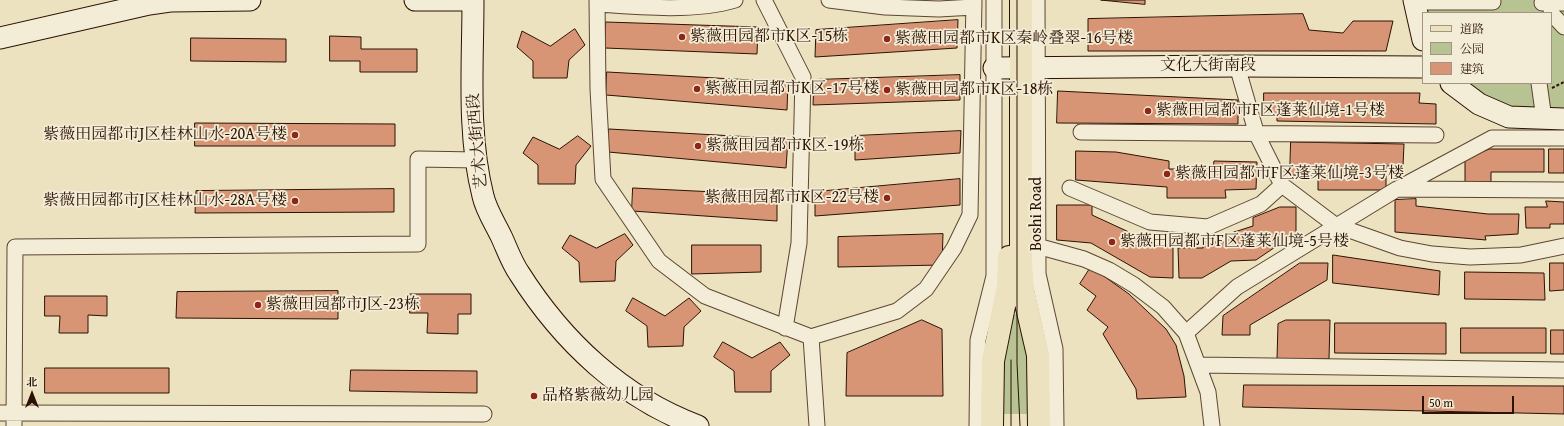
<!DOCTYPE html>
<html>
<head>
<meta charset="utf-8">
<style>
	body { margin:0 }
	#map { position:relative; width:1564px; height:426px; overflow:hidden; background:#ede2c0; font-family:"Gentium Book Plus","Noto Serif SC",serif }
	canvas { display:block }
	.legend { position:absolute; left:1422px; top:12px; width:130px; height:72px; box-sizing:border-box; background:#f3ecd6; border:1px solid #a39581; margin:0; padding:5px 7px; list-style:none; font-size:12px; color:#2b1202 }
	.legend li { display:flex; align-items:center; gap:8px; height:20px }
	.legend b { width:20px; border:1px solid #a39581 }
	.north { position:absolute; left:12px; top:374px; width:40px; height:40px; -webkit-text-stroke:3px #f3ecd6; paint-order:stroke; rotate:0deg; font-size:11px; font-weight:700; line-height:16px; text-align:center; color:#2b1202 }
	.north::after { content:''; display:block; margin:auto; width:14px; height:18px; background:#2b1202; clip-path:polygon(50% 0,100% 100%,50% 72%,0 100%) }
	.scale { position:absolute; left:1422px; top:396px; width:92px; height:18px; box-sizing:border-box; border:2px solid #2b1202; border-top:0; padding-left:5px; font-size:12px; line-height:14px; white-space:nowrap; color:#2b1202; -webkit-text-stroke:3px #f3ecd6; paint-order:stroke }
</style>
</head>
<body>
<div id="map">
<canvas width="1564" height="426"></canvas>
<ul class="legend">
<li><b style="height:5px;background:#ede2c0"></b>道路</li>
<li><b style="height:11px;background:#b7c393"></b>公园</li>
<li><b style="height:11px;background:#d79576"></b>建筑</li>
</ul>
<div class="north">北</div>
<div class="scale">50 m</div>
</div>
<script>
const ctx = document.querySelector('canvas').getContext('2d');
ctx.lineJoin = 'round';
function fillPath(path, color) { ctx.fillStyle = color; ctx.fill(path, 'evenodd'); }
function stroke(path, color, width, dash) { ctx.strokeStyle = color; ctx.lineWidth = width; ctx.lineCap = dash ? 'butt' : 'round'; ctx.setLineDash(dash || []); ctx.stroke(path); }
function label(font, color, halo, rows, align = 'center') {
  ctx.font = font + ' "Gentium Book Plus","Noto Serif SC",serif'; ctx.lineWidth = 3.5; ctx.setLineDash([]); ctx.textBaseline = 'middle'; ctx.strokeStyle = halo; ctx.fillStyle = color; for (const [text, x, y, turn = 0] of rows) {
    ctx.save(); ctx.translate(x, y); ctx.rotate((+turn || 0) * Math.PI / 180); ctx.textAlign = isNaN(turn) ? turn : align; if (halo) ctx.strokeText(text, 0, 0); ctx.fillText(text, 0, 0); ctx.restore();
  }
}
const green = new Path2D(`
	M1422,0H1564V111L1510,107L1491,100L1463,83H1551V13H1423Z
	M1007,314H1022L1027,345L1030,414H1001L1002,366Z`);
const building = new Path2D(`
	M1101,0H1145V4Z
	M1303,14L1309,30L1343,33L1353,21H1393L1386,51H1088V19Z
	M958,20L957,48L815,57L816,30Z
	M606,22L758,27L757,54L605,48Z
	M575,29L585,45L569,60L567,78H533V61L517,47L522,31L550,46Z
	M330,36L361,37V49H417V72H360V61H330Z
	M191,38L286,39V62L191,61Z
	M607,72L788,82L787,110L606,95Z
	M960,75V100L813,105L814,80Z
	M1058,91L1238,100V124L1057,123Z
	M1264,93H1420L1419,103L1436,104V124L1277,121V114L1264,115Z
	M195,123L395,124V146H195Z
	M609,129L788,139L786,168L608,152Z
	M961,131L960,153L855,160V136Z
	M578,136L591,146L576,165L575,184H538V165L523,153L533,137L559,149Z
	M1291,142L1404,144L1403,166H1386V190H1318V176L1290,175Z
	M1490,149H1544V172H1491V182H1465V159Z
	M1549,149H1564V173H1549Z
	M1076,151L1116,152L1169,161V169H1213L1214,161L1257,162L1256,189L1225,190L1226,198H1167V187L1076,180Z
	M960,179V205L815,216V192Z
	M633,188L777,195V221L632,211Z
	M394,189V212L195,213L196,191Z
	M1416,199V206L1488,214H1519L1518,234L1485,236L1486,240L1395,232V200Z
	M1546,201L1564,202V224H1550V228H1526L1525,207H1547Z
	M1057,205H1092V215L1157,245L1173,246V278L1150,277L1091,243L1057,240Z
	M1280,207H1296V233L1256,260L1231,261L1202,278H1179L1178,248H1203V242H1227L1228,234L1253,226V218Z
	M625,234L633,245L616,261L615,281L580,282L579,262L562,248L570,235L596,248Z
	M943,234L942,265L838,267V237Z
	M692,245H761V272L692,274Z
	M1333,255L1440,271L1439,295L1333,283Z
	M1300,263H1328L1327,280L1250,325V335H1222L1223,316Z
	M1550,263H1564V290L1550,291Z
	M1091,267L1129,294L1166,329L1176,345L1184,376L1186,397L1137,399L1136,389L1103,334L1108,327L1087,310L1096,296L1080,284Z
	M1465,272L1544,273L1545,300L1465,299Z
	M338,291V319L176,318L177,292Z
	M410,294H471V314H458V334L427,333L428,313H410Z
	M45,296H107V316L88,315V333H59L60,316H45Z
	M633,298L665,316L689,298L701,311L684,327L683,346L648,347L647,326L626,311Z
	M922,320L942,329L943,396H846L847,353Z
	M1286,320H1330L1329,359H1277L1278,324Z
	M1335,323H1446V354L1335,353Z
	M1461,328H1546V353H1461Z
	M1551,330H1564V354H1551Z
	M723,342L752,358L780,342L790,355L771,371V392H735L734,371L714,357Z
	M45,368H169V393H45Z
	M351,370L477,371V393L350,391Z
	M1244,385L1564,386V414L1243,407Z`);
const path = new Path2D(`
	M1552,88L1564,82`);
const street = new Path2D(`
	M597,0L598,89L603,179L659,261L705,296L811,337L897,311L926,289L954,248L970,215L974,0
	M764,0L803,77L799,243L785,328
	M829,0L885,7L939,9L974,7
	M1037,0L1038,274L1055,349L1056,426
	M1414,2H1493
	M1542,3H1564
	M597,4C638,7 697,12 735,0
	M1551,13L1564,27
	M1237,66L1257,135L1282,185L1335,225L1400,248L1432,254L1470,257L1521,255L1564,246
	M1539,83L1544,119
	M1081,132L1436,135
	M1070,188L1150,222L1208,227L1261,204L1282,185
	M1399,189L1564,190
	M1037,246L1084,259L1109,270L1134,285L1163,307L1186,333L1208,392L1212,426
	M1186,333L1237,287L1397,189L1492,138H1564
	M811,337L817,426
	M1199,365L1564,370
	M0,413L484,414
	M14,426L15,247L418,244V159L477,160
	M977,426L978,340L994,276V0`);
const secondary = new Path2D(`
	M415,0H473
	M473,0C473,65 467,133 483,196C486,210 496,225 502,238C507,249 512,263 519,273C562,341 622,398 698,426
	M1414,0L1423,40
	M0,38L149,4L170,1L250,0
	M994,68L1237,66L1423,67
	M1451,83L1479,104L1509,117L1564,119`);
const primary = new Path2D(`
	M1021,0V265L1023,290L1038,355L1039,426
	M992,426L993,361L1008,286L1009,257`);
const tram = new Path2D(`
	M1017,0V363L1020,426
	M1011,426V360`);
const markers = [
	[682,37,4,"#8f2418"],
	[887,39,4,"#8f2418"],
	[697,89,4,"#8f2418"],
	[887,90,4,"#8f2418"],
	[1148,111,4,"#8f2418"],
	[295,135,4,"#8f2418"],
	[698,146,4,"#8f2418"],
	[1167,174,4,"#8f2418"],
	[887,198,4,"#8f2418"],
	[295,201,4,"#8f2418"],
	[1112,242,4,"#8f2418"],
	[258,305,4,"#8f2418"],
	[534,396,4,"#8f2418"]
];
const poiNames = [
	["紫薇田园都市K区-15栋",690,37],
	["紫薇田园都市K区秦岭叠翠-16号楼",895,39],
	["紫薇田园都市K区-17号楼",705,89],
	["紫薇田园都市K区-18栋",895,90],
	["紫薇田园都市F区蓬莱仙境-1号楼",1156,111],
	["紫薇田园都市J区桂林山水-20A号楼",287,135,"right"],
	["紫薇田园都市K区-19栋",706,146],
	["紫薇田园都市F区蓬莱仙境-3号楼",1175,174],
	["紫薇田园都市K区-22号楼",879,198,"right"],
	["紫薇田园都市J区桂林山水-28A号楼",287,201,"right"],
	["紫薇田园都市F区蓬莱仙境-5号楼",1120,242],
	["紫薇田园都市J区-23栋",266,305],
	["品格紫薇幼儿园",542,396]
];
const streetNames = [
	["文化大街南段",1208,66],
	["艺术大街西段",478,141,-95],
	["Boshi Road",1037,214,-90]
];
fillPath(green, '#b7c393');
fillPath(building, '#d79576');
stroke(building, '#2b1202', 1);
stroke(street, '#5c4632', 17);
stroke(secondary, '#2b1202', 23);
stroke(primary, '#2b1202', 24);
stroke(path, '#2b1202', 2, [3, 2]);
stroke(street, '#f3ecd6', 15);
stroke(secondary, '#f3ecd6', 21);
stroke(primary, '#ede2c0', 22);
stroke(tram, '#2b1202', 1);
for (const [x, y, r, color] of markers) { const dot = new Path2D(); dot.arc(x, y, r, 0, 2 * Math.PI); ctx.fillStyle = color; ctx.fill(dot); stroke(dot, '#f3ecd6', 1.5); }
label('16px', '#2b1202', '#f3ecd6', poiNames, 'left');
label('16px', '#2b1202', '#f3ecd6', streetNames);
</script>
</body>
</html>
